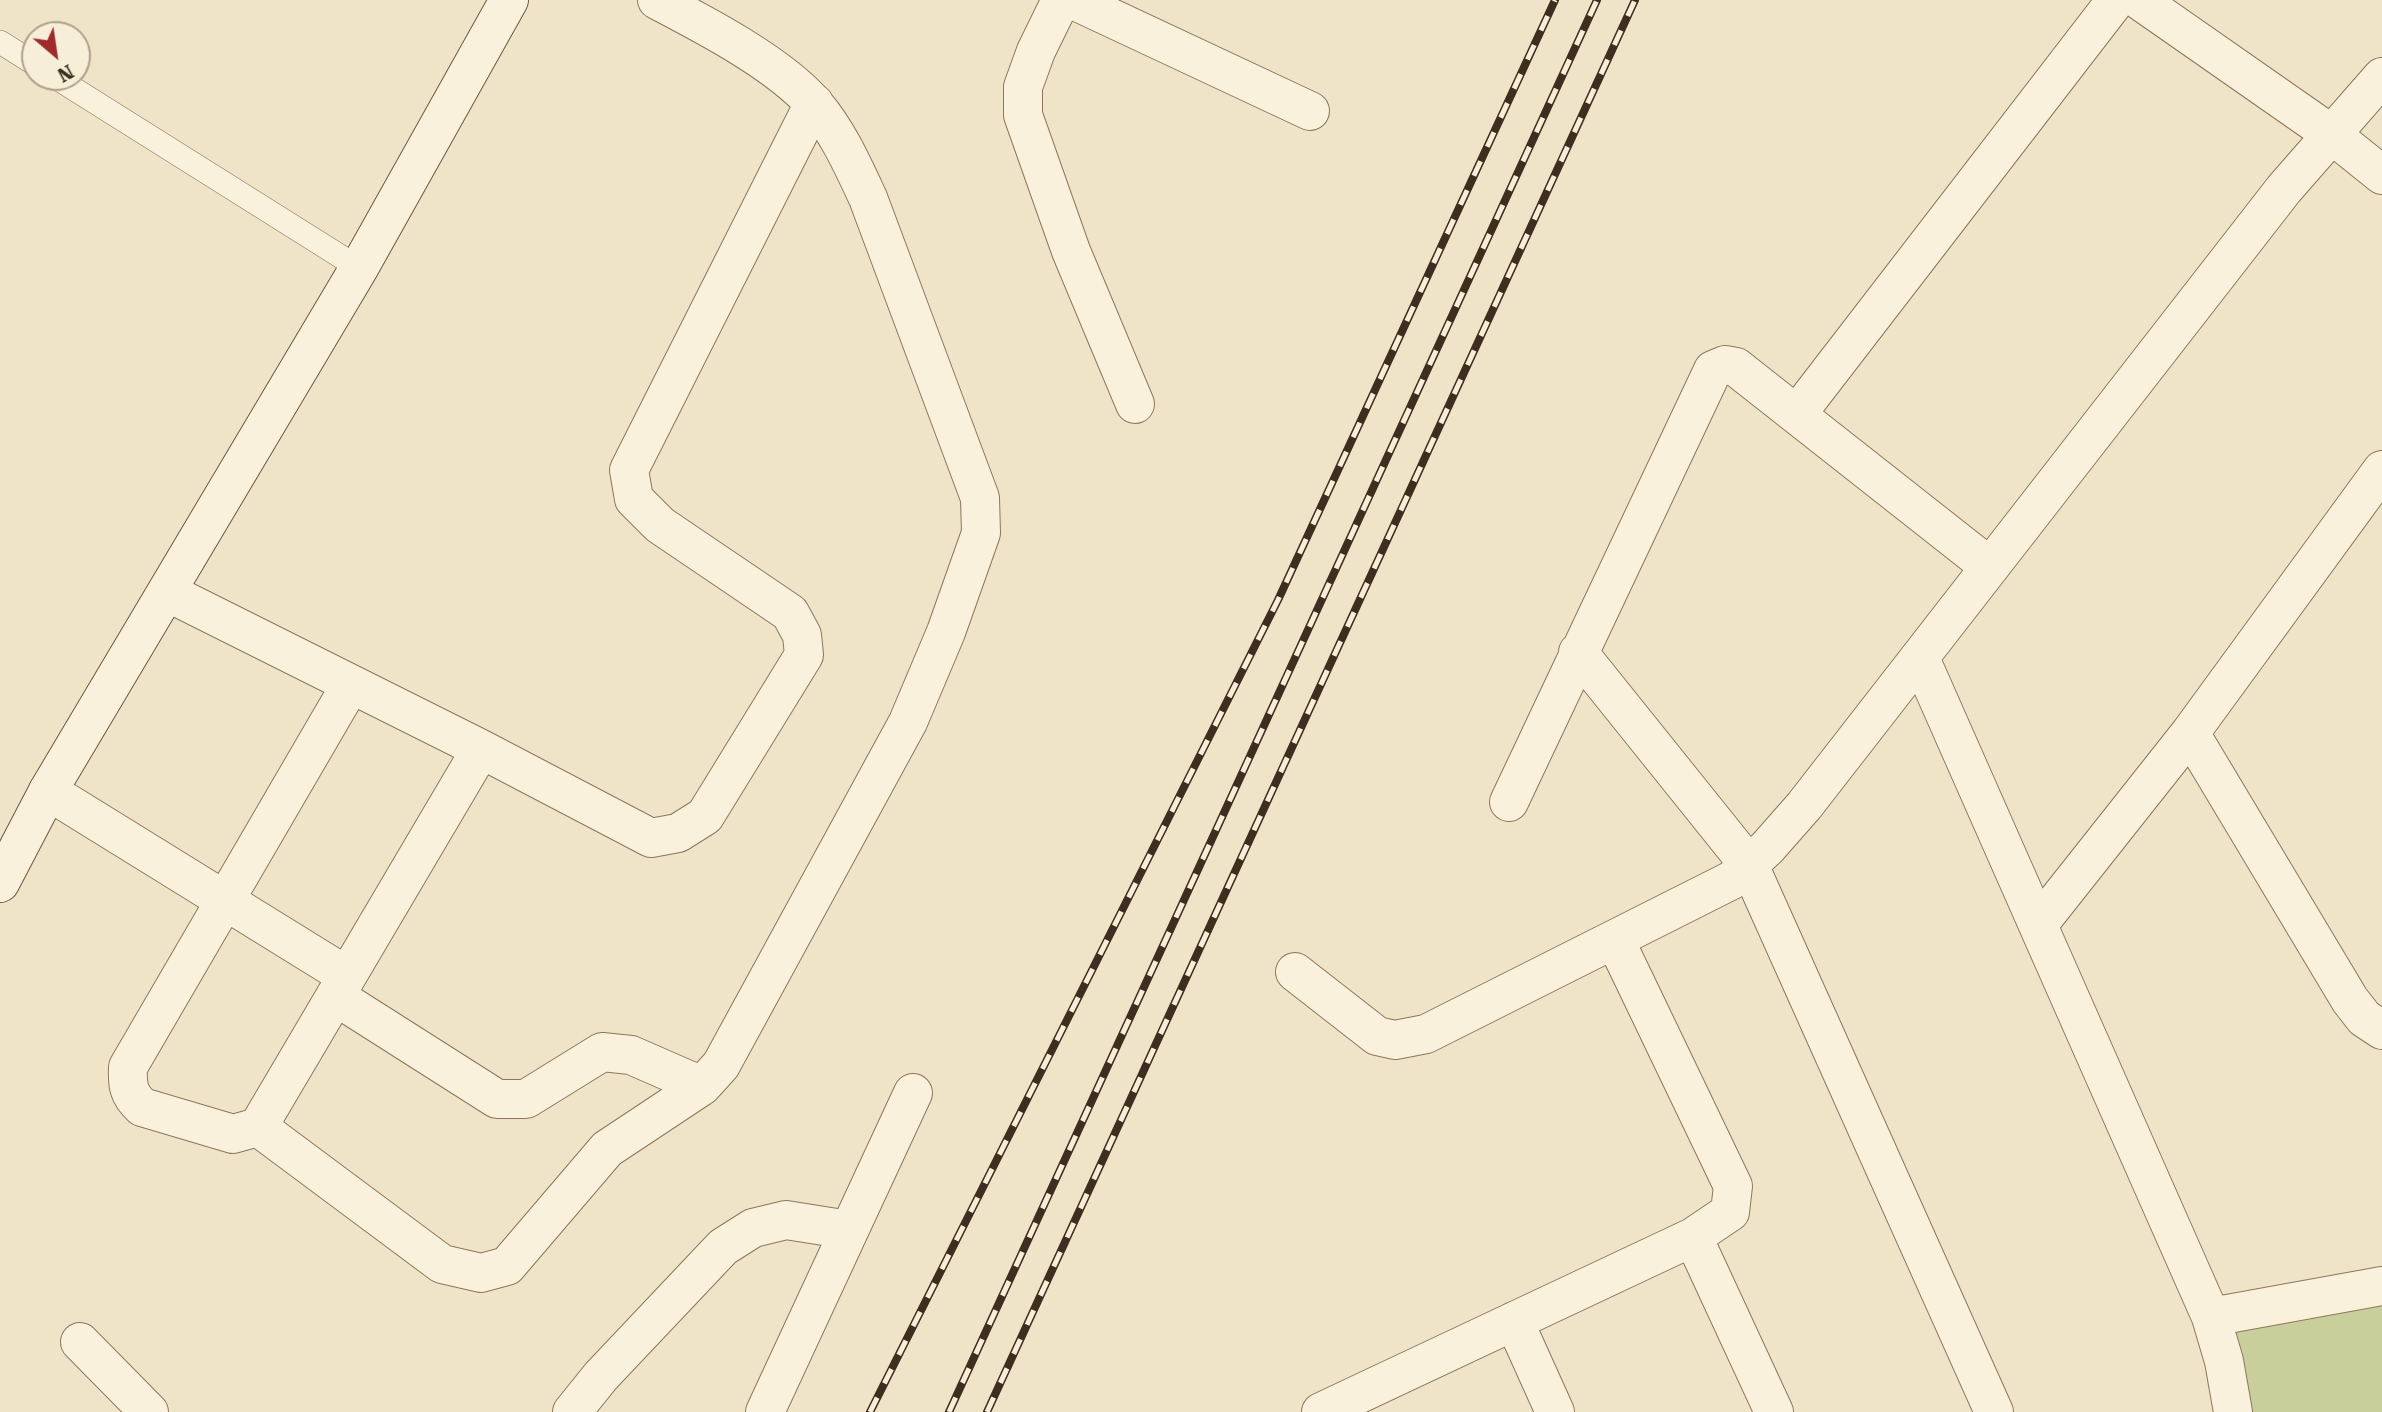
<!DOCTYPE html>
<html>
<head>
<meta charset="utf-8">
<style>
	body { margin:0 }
	#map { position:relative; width:2382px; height:1412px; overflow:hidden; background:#f0e4c8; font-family:"Roboto Serif",serif }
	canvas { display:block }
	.north { position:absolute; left:21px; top:21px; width:70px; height:70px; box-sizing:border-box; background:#f7eed8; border:2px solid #ada18e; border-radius:50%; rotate:151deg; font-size:19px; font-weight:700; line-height:28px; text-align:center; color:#3d2e20 }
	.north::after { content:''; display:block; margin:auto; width:24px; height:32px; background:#9e2a2b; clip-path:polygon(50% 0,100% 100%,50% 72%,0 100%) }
</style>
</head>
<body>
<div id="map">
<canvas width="2382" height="1412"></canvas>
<div class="north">N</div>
</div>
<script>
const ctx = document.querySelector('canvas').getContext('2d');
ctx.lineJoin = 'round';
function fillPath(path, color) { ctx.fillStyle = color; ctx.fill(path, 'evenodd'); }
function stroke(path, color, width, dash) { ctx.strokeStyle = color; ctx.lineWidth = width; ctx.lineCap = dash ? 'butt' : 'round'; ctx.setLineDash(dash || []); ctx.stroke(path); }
const green = new Path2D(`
	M2382,1286V1412H2225L2211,1317Z`);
const lane = new Path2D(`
	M0,42L35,64
	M55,77L359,268`);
const street = new Path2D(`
	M1061,0L1036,51L1023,87V115L1071,251L1135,404
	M1073,0L1310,111
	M2139,0L2331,134L2382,175
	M1797,414L2116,0
	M167,592L481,749L651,838L678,833L705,816L804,655L802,635L790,613L660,525L634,499L629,470L814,103
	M1578,652L1749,865L1994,1412
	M1920,658L2211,1317L2224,1361L2233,1412
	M351,684L128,1067C127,1086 129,1095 142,1107L233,1134L258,1127L481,749
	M2190,733L2350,1000L2364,1018L2382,1030
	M48,791L347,976
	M1509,802L1713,370L1725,365L1736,367L1990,567
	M2038,925L2190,733L2382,470
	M1295,972L1377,1036L1395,1040L1426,1034L1732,880L1767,848L1804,806L2284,189L2382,77
	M335,996L497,1099H526L602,1052L631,1055L702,1086
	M258,1127L442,1264L481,1273L507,1266L607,1149L702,1086L721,1065L908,722L946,632L981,533L980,498L868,198C853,166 838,132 815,105C780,64 705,25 657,0
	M1693,1237L1774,1412
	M2211,1317L2382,1286
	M1514,1321L1555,1412
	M80,1342L149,1412
	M572,1412L601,1376L723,1247L753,1228L786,1220L849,1230
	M765,1412L913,1093
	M1321,1412L1693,1237L1730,1212L1733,1186L1615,940`);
const secondary = new Path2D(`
	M0,883L48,791L359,268L509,0`);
const rail = new Path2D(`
	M870,1412L1278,600L1555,0
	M949,1412L1597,0
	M987,1412L1635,0`);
fillPath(green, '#c9cf9b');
stroke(lane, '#8d765c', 24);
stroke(street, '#8d765c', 40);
stroke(secondary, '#6f573f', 40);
stroke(lane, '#faf1dc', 23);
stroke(street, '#faf1dc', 38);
stroke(secondary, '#faf1dc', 38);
stroke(rail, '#3d2e20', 8);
stroke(rail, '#f7eed8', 5, [16]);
</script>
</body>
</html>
